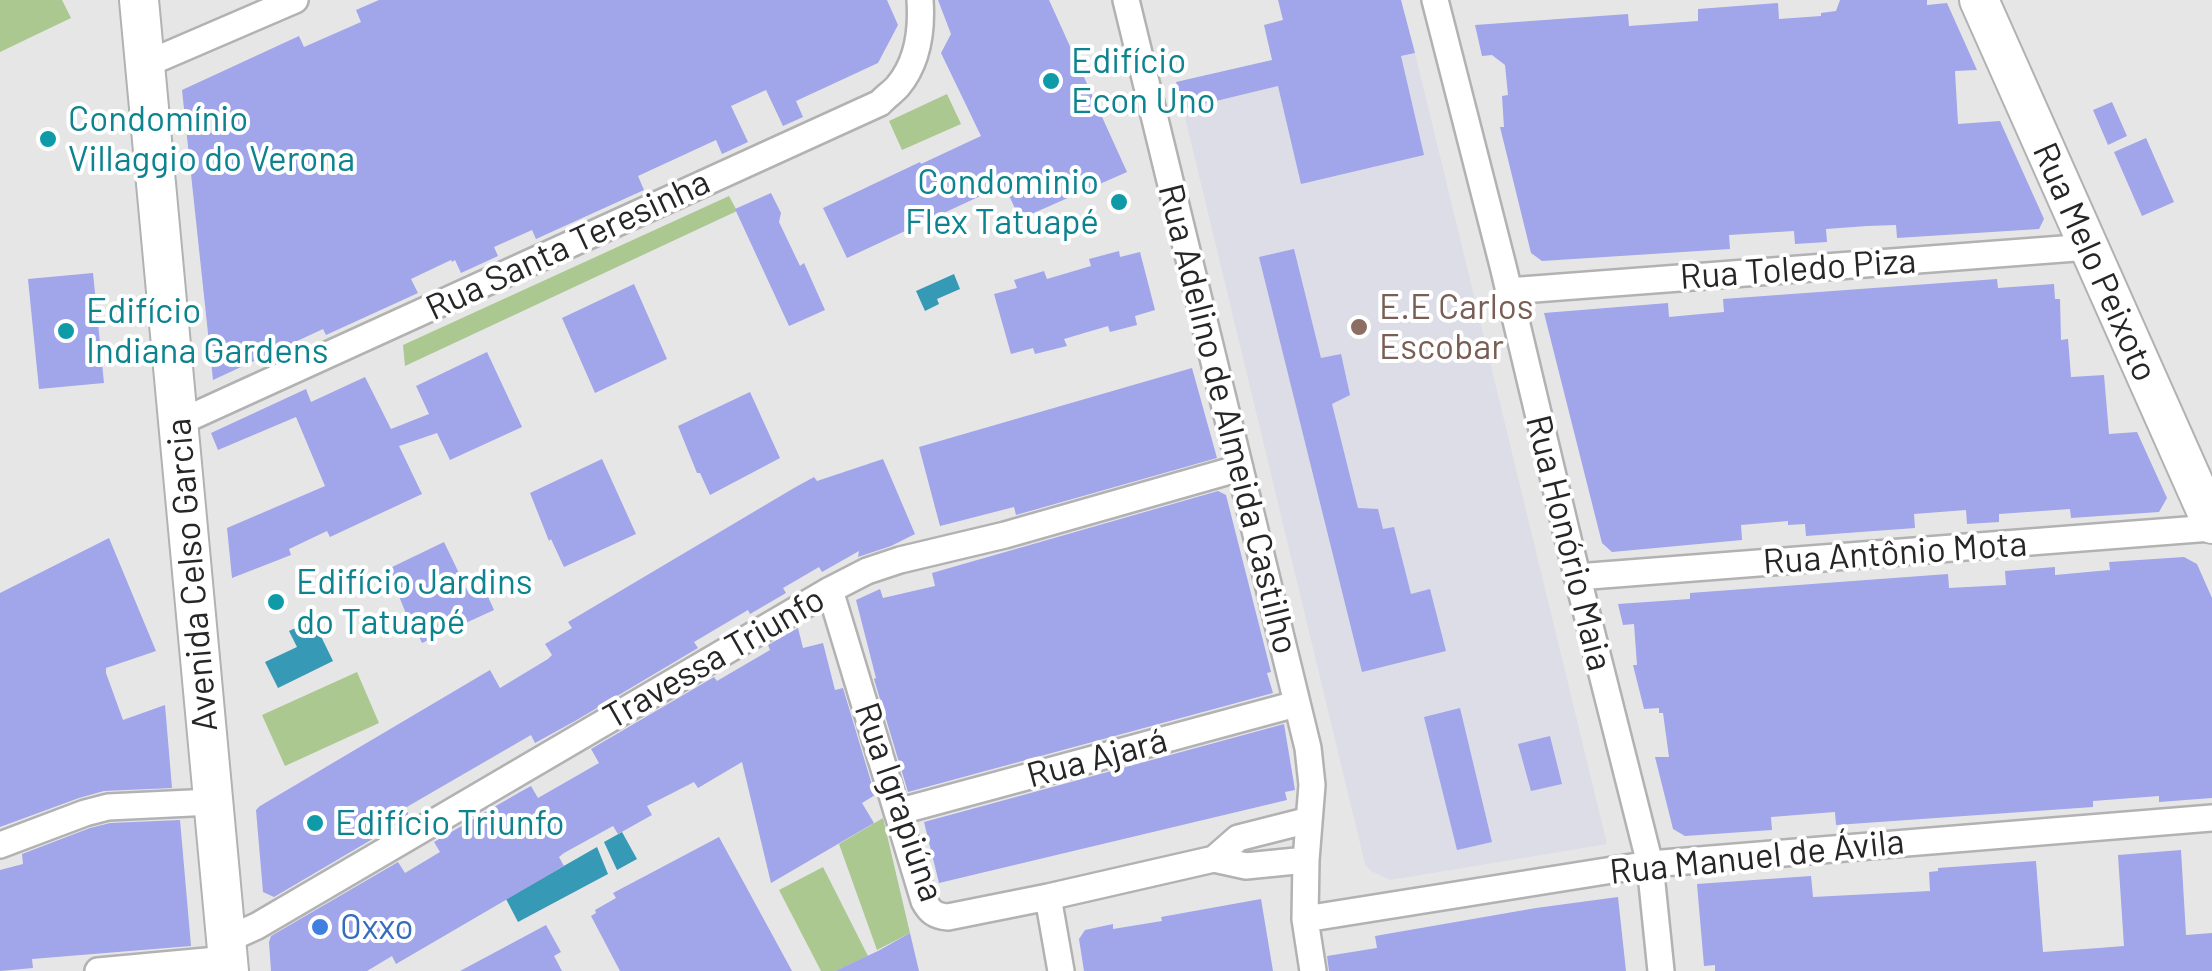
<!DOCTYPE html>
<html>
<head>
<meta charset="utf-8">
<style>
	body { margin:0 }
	canvas { display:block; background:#e6e6e7 }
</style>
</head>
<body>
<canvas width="2212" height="971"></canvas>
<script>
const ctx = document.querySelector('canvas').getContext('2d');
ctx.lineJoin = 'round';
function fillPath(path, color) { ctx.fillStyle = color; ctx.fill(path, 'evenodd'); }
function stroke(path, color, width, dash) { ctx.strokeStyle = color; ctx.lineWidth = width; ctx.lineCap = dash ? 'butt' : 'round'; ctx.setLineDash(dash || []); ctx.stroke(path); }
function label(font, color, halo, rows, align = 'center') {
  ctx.font = font + ' Barlow,sans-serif'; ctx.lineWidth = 8; ctx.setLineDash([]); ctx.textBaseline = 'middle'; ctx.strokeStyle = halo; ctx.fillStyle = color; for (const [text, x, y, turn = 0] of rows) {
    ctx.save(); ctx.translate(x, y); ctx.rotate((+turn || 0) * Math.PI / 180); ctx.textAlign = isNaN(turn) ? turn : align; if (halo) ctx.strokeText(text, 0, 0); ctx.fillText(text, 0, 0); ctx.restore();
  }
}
const built = new Path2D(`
	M1415,53L1607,844L1390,880L1371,871L1365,864L1183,109Z`);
const green = new Path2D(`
	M0,0H62L71,18L0,52Z
	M947,94L961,124L902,150L889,121Z
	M729,196L737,211L405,366L403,345Z
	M357,672L379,723L285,766L262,715Z
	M883,818L910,933L877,950L839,844Z
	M823,867L868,956L835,971H821L779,890Z`);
const water = new Path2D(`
	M954,274L960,289L937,299L939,304L925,311L916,291Z
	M313,620L333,661L278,688L265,662L297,647L289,631Z
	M622,832L637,859L617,870L604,842Z
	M597,847L608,874L518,922L506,899Z`);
const building = new Path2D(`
	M379,0H887L898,25L878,63L796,101L803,117L783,126L766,90L731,106L748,142L722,154L716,140L638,176L644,190L536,239L532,230L494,247L498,256L461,273L455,260L452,262L451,260L411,279L418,293L326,335L323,329L213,380L182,90L299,36L304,47L361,22L356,10Z
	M938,0H1049L1127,172L1020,219L1004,185L847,258L823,208L920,162L921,164L981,136L941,53L951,34Z
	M1278,0H1401L1415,53L1401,56L1424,155L1301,184L1278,86L1183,109L1176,82L1272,60L1264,25L1283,20Z
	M1840,0H1927V5L1947,3L1977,70L1955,71L1958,124L2000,121L2044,219L2039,229L1897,238L1896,225L1867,226L1826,229L1827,242L1795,244L1794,231L1729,235L1730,249L1542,261L1531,253L1500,127H1504L1502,96L1508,95L1505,65L1492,55L1482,56L1475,25L1628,14L1629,26L1698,21V9L1778,3L1779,19L1821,16V13L1836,11Z
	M2112,102L2127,136L2108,145L2093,110Z
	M2146,138L2174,202L2142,216L2114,152Z
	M771,193L781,213L779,222L800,266L804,263L825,310L789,326L735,209Z
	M1294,249L1321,358L1341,354L1350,395L1332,404L1358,508L1378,509L1383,529L1394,527L1411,594L1430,589L1446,651L1362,672L1259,257Z
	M1119,251L1120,257L1140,252L1155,310L1135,316L1137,325L1110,332L1108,326L1064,339L1067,346L1035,354L1033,348L1011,354L994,294L1017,288L1014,280L1044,271L1047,279L1091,266L1089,259Z
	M93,273L104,383L39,389L28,279Z
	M1997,279L1998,288L2054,284L2055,299H2060L2061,340L2068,339L2071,377L2104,375L2109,434L2137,432L2167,498L2159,512L2071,518L2070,509L1999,514V522L1967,524L1966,510L1914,514L1915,528L1806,536L1805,524L1788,525V521L1741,525L1742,540L1612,552L1602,543L1544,313L1668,303L1669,317L1701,314L1724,312L1723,299Z
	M634,284L667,359L595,393L562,318Z
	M487,352L522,427L450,460L437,433L399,446L422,494L330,537L327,531L289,549L291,555L232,578L227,528L325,486L296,417L218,450L211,433L306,389L311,402L365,377L391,429L429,414L416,386Z
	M1192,368L1217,458L1016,515L1014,507L940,526L919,447Z
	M750,392L780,458L710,495L700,473H697L678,426Z
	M602,459L636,534L564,567L551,539L549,541L530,493Z
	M883,459L915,534L891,546L858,557L859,551L822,572L819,567L783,588L786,593L750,614L748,610L694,642L698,648L575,721L535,743L531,735L405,808L410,817L274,897L263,892L256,810L260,806L490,670L500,688L548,659L552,655L545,644L572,628L568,622L794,488L814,477L817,481Z
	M1218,491L1226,495L1271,672L1267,673L1273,693L908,792L874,679L876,678L856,600L880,589L883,598L935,586L932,573Z
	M109,538L156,651L106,668V673L123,720L165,705L172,788L104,791L79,798L0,827V593Z
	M444,542L469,594L484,588L494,610L422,643L409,615L407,616L388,569Z
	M2184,557L2197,564L2212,598V798L2159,802V796L2093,801V807L1836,825L1835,812L1771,817L1772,830L1685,836L1673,829L1655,757H1669L1663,713H1659V708L1644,709L1633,665H1637L1634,624L1623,625L1618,604L1690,599V593L1948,574L1949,588L2006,585L2005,571L2055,567V575L2110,570L2109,562Z
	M798,628L803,648L823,643L835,690L843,688L875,795L862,803L874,823L771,883L742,762L698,788L694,782L647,806L652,815L618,834L613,826L564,853L559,857L564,866L396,964L392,956L367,971H271L269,942L271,936L398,862L405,873L440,852L434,842L520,792L531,786L538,798L599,763L591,749L714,677L717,681L770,650L768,645Z
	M1460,708L1492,842L1457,850L1424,717Z
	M1284,724L1295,790L1285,792L1287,800L939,883L924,822Z
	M1550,736L1562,784L1531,791L1518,744Z
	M180,820L191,946L32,959L33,968L0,971V870L23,864L22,854L90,828L110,823Z
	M719,837L792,971H620L591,916L596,913L595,910L616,898L613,893Z
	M2181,850L2186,935L2212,933V971H1715V965L1704,966L1697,884L1811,876L1813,897L1930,891L1929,872L1938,871V868L2036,861L2043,952L2099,948L2124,946L2118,855Z
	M1618,897L1626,971H1329L1327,956L1377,948L1375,936L1536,908Z
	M1261,899L1273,971H1084L1079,939L1085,930L1113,924V929L1162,921L1161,917Z
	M546,925L561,952L554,956L562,971H460Z
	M910,933L919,971H835L878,951Z`);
const minor = new Path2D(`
	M1126,0L1308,748L1312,785L1306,860L1305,919L1313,971
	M1435,0L1503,266L1569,543L1650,864L1661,971
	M144,65L295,0
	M1508,291L2089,247
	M178,423L880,103C885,97 893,92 898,86C918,62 922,29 920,0
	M1577,577L2212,528
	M830,590L924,901C930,912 935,916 948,917L1048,897L1214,859
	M897,812L1296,704
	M0,845L85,813L108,807L212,802
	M1306,860L1246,866L1214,859L1238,838L1309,820
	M1048,897L1061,971
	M1305,919L1650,864L2212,818
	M226,940L257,926L830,590L867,571L900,560L1005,535L1240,468
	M98,971L228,959`);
const secondary = new Path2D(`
	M139,0L229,971
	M1979,0L2212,524`);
const markers = [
	[1051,81,10,"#0f9aa8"],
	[48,139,10,"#0f9aa8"],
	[1119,202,10,"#0f9aa8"],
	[1359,327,10,"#8d6e63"],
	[66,331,10,"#0f9aa8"],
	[276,602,10,"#0f9aa8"],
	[315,823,10,"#0f9aa8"],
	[320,927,10,"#3f7fe0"]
];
const cultureNames = [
	["Edifício",1071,61],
	["Econ Uno",1071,101],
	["Condomínio",68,119],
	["Villaggio do Verona",68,159],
	["Condominio",1099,182,"right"],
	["Flex Tatuapé",1099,222,"right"],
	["Edifício",86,311],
	["Indiana Gardens",86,351],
	["Edifício Jardins",296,582],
	["do Tatuapé",296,622],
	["Edifício Triunfo",335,823]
];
const streetNames = [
	["Rua Santa Teresinha",568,245,-25],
	["Rua Melo Peixoto",2095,262,66],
	["Rua Toledo Piza",1798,269,-4],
	["Rua Adelino de Almeida Castilho",1228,419,76],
	["Rua Honório Maia",1569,543,76],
	["Rua Antônio Mota",1895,553,-4],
	["Avenida Celso Garcia",192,575,-95],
	["Travessa Triunfo",714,658,-30],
	["Rua Ajará",1097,758,-15],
	["Rua Igrapiúna",899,802,71],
	["Rua Manuel de Ávila",1757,857,-6]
];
const educationNames = [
	["E.E Carlos",1379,307],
	["Escobar",1379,347]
];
const shopNames = [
	["Oxxo",340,927]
];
fillPath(built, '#dcdde6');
fillPath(green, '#aac88f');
fillPath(water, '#3699b5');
fillPath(building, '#a1a5e9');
stroke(minor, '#b2b2b3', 30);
stroke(secondary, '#b2b2b3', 42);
stroke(minor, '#fff', 25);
stroke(secondary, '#fff', 38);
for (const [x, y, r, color] of markers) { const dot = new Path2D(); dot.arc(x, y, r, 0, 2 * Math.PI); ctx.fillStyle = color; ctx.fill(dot); stroke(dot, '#fff', 4); }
label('35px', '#0d838f', '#fff', cultureNames, 'left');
label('35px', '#262627', '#fff', streetNames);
label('35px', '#785e54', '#fff', educationNames, 'left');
label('35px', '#366cbe', '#fff', shopNames, 'left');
</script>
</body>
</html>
